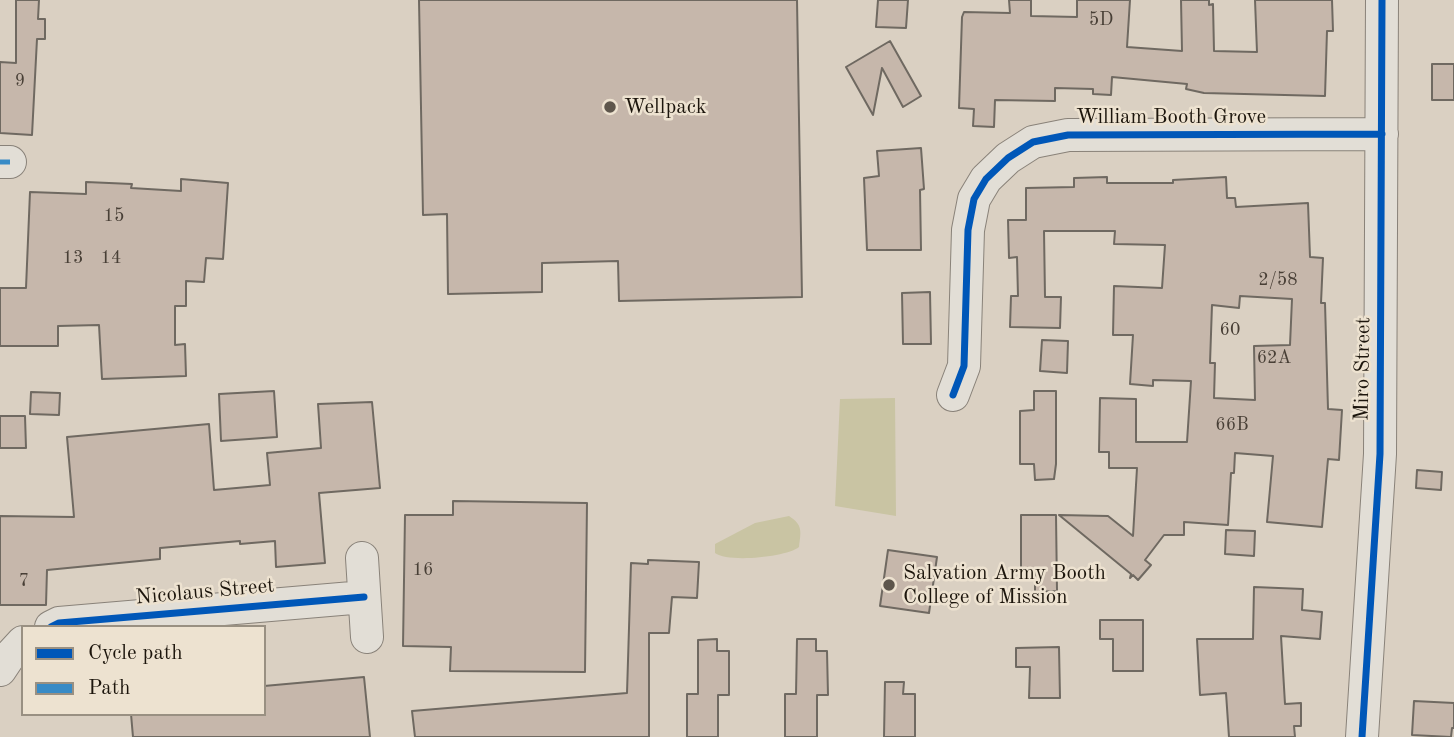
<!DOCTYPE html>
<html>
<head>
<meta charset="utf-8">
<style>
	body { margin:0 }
	#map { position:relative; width:1454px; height:737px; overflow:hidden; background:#dad0c2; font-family:"Old Standard TT",serif }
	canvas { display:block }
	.legend { position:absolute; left:21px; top:625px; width:245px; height:91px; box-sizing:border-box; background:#ede2d0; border:2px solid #999082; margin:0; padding:9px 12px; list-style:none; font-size:21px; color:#1c150c }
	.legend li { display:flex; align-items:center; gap:14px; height:35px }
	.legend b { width:35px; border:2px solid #999082 }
</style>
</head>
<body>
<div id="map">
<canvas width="1454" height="737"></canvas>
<ul class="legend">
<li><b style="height:9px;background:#0057b8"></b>Cycle path</li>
<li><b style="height:9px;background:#388bc6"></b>Path</li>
</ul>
</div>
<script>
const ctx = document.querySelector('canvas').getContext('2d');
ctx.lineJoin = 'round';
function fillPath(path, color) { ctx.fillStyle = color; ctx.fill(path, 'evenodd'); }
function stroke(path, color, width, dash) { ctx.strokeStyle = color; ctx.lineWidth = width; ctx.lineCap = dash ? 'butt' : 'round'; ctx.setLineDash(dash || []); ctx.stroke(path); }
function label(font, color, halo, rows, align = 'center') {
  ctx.font = font + ' "Old Standard TT",serif'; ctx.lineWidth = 5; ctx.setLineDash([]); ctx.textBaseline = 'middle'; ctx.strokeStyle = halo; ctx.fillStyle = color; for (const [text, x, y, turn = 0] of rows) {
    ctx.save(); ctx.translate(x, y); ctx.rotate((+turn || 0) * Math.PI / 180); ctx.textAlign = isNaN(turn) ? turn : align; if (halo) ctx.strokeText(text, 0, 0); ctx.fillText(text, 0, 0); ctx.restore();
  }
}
const green = new Path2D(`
	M895,398L896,516L835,506L840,399Z
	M789,516C803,525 801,531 799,547C787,557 728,563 715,553V544L755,523Z`);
const building = new Path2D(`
	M16,0H39L38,19H45V39H37L32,135L0,133V62L16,63Z
	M419,0H797L802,297L619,301L618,261L542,263V292L448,294L447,214L423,215Z
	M878,0H908L906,28L876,27Z
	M1009,0H1031V16L1077,17V0H1130L1127,47L1182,51L1181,0H1209V5L1213,4L1214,51L1257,52L1255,0H1332L1333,31H1327L1325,96L1204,93L1186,89L1187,84L1112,77L1111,95L1093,94V89L1055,88V101L995,100L994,127L973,126L974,109L959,108L962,17L964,12L1010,13Z
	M890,41L921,96L903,107L882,68L873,115L846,67Z
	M1432,64H1454V100H1432Z
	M921,148L924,189L920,190L921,250H867L864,178L879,176L877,151Z
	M1107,177V183H1173V180L1226,177L1227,198H1235L1236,207L1308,203L1310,257L1323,258L1321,303H1325L1328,409L1342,410L1339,460L1328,459L1322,527L1267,522L1273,456L1235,453L1234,473H1231L1228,525L1184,522V535H1164L1145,560L1151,565L1138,580L1133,575L1130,578L1131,574L1059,515L1108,516L1133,536L1137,468H1109V452H1099L1100,398L1136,399V442H1187L1191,381L1153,380V386L1130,384L1133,335H1113L1114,286L1162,288L1165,245L1114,244L1115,231H1044L1045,297H1061L1060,328L1010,327L1011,296H1018L1017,257L1009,258L1008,220H1026V188L1074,187V178ZM1240,296L1292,299L1290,345L1254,346L1255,400L1214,398L1215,363H1210L1212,305L1239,308Z
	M181,179L228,183L223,259L206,258L204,282L186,281V306H175V345L185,344L186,376L102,379L99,325L58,326V346H0V288H26L30,192L86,194V182L132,184L131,188L181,191Z
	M930,292L931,344H903L902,293Z
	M1042,340L1068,341L1067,373L1040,371Z
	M274,391L277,437L221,441L219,394Z
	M1034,391H1056V464L1054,479L1035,480L1034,464H1020V411L1034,410Z
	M31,392L60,393L59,415L30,414Z
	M372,402L380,488L319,493L325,563L276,567L275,541L240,544V541L160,548V559L47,570L46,605H0V516L74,517L67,437L209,424L214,490L270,485L267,453L321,448L318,404Z
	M0,416H25L26,448H0Z
	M1417,470L1442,472L1441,490L1416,488Z
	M453,501L587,503L585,672L450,671L451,647L403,646L405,515H453Z
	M1021,515H1056L1057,591L1035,592V572H1021Z
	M1226,530L1255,531L1254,556L1225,554Z
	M888,550L937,557L929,613L880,606Z
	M648,560L699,562L697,598L672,597L669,633H649V737H415L412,711L627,693L631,563L648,564Z
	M1254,587L1303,589L1302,610L1322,612L1320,639L1281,636L1285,704L1301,703V726H1294L1295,737H1229L1226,693L1200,695L1197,639H1253Z
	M1100,620H1143V671H1113V639H1100Z
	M717,639V651H729V695H718V737H687V694H698V640Z
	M797,639H816V651H827L828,695H817V737H785V694H796Z
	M1059,647L1060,698H1029L1030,667H1016V648Z
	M364,677L370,737H133L131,714H264V686Z
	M885,682H904L903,694H915V737H884Z
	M1414,701L1454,703V728H1452L1451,737L1412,735Z`);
const minor = new Path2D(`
	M0,162H10
	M953,395L964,366L968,230L974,199L986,179L1008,158L1033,142L1068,135L1382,134
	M362,558L367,637
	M51,627L59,623L364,597
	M0,670L8,658L23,642
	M1362,737L1380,454L1382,0`);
const quiet = new Path2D(`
	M0,162H10`);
const cycleway = new Path2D(`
	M953,395L964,366L968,230L974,199L986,179L1008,158L1033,142L1068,135L1382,134
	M51,627L59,623L364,597
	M1362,737L1380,454L1382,0`);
const markers = [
	[610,107,7,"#5e564c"],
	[889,585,7,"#5e564c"]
];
const numberNames = [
	["5D",1101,20],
	["9",20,81],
	["15",114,216],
	["13",73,258],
	["14",111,258],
	["2/58",1278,280],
	["60",1230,330],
	["62A",1274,358],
	["66B",1232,425],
	["16",423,570],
	["7",24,581]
];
const poiNames = [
	["Wellpack",624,107],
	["Salvation Army Booth",903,573],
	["College of Mission",903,597]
];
const streetNames = [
	["William Booth Grove",1171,117],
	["Miro Street",1363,369,-89],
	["Nicolaus Street",205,592,-5]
];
fillPath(green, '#c9c4a3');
fillPath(building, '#c6b7ab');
stroke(building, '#6f6961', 2);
stroke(minor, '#898279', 34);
stroke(minor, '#e2ded6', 32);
stroke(quiet, '#388bc6', 5, [10, 5]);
stroke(cycleway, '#0057b8', 7);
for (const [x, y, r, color] of markers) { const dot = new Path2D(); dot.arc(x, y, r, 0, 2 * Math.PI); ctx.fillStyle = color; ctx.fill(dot); stroke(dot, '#ede2d0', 2.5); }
label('18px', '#483f36', null, numberNames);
label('21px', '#1c150c', '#ede2d0', poiNames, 'left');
label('21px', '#1c150c', '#ede2d0', streetNames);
</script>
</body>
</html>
